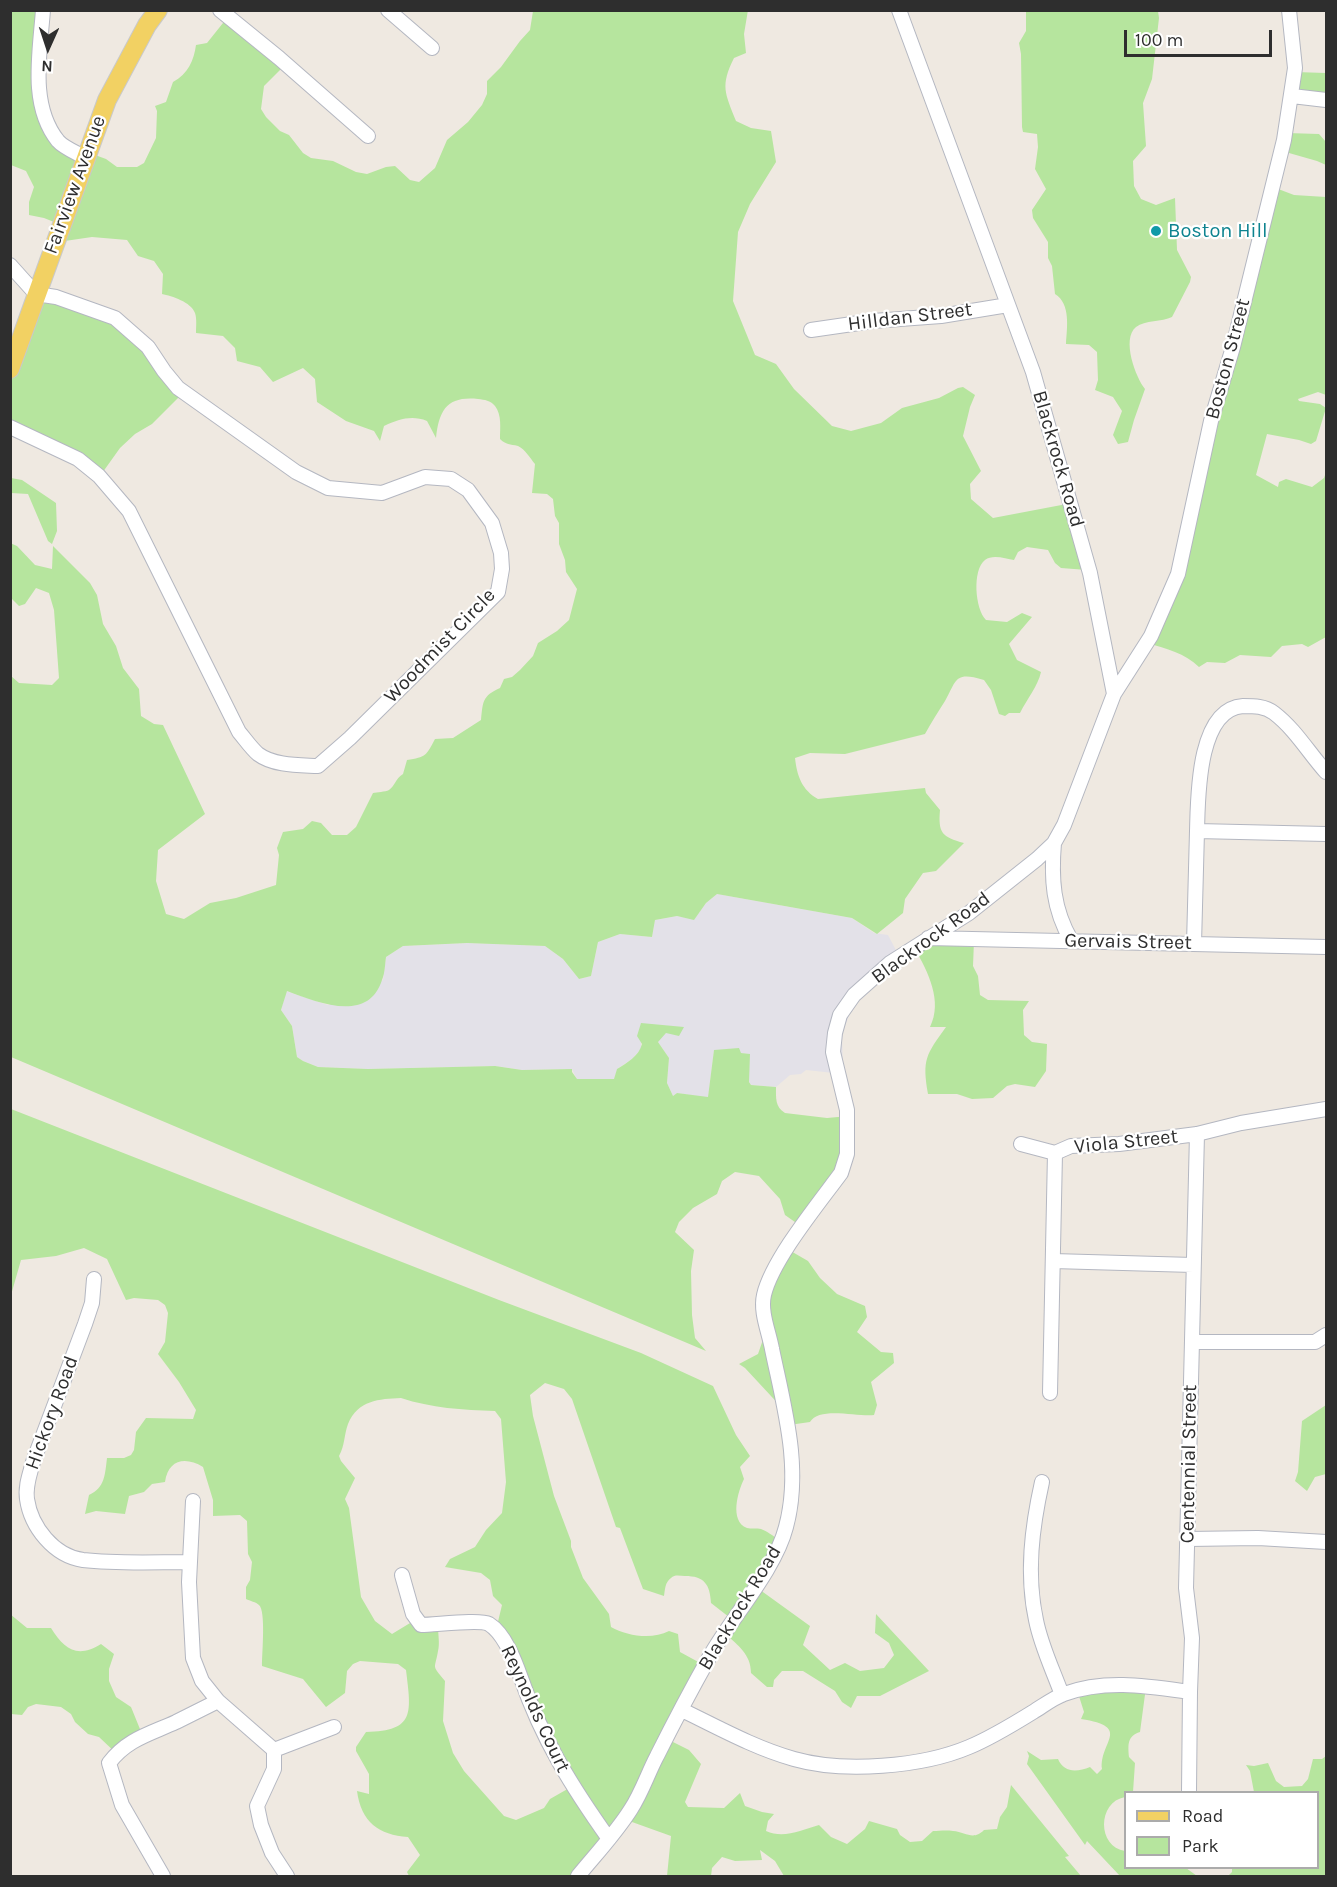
<!DOCTYPE html>
<html>
<head>
<meta charset="utf-8">
<style>
	body { margin:0 }
	#map { position:relative; width:1337px; height:1887px; overflow:hidden; background:#efe9e1; font-family:Karla,sans-serif }
	canvas { display:block }
	.frame { position:absolute; inset:0; border:12px solid #2e2e2e; pointer-events:none }
	.legend { position:absolute; left:1124px; top:1791px; width:195px; height:78px; box-sizing:border-box; background:#fff; border:2px solid #ababab; margin:0; padding:8px 10px; list-style:none; font-size:18px; color:#2e2e2e }
	.legend li { display:flex; align-items:center; gap:12px; height:30px }
	.legend b { width:30px; border:2px solid #ababab }
	.north { position:absolute; left:18px; top:18px; width:60px; height:60px; -webkit-text-stroke:4px #fff; paint-order:stroke; rotate:183deg; font-size:16px; font-weight:700; line-height:24px; text-align:center; color:#2e2e2e }
	.north::after { content:''; display:block; margin:auto; width:21px; height:27px; background:#2e2e2e; clip-path:polygon(50% 0,100% 100%,50% 72%,0 100%) }
	.scale { position:absolute; left:1124px; top:30px; width:148px; height:27px; box-sizing:border-box; border:3px solid #2e2e2e; border-top:0; padding-left:8px; font-size:18px; line-height:21px; white-space:nowrap; color:#2e2e2e; -webkit-text-stroke:4px #fff; paint-order:stroke }
</style>
</head>
<body>
<div id="map">
<canvas width="1337" height="1887"></canvas>
<div class="frame"></div>
<ul class="legend">
<li><b style="height:8px;background:#f2d163"></b>Road</li>
<li><b style="height:16px;background:#b6e59e"></b>Park</li>
</ul>
<div class="north">N</div>
<div class="scale">100 m</div>
</div>
<script>
const ctx = document.querySelector('canvas').getContext('2d');
ctx.lineJoin = 'round';
function fillPath(path, color) { ctx.fillStyle = color; ctx.fill(path, 'evenodd'); }
function stroke(path, color, width, dash) { ctx.strokeStyle = color; ctx.lineWidth = width; ctx.lineCap = dash ? 'butt' : 'round'; ctx.setLineDash(dash || []); ctx.stroke(path); }
function label(font, color, halo, rows, align = 'center') {
  ctx.font = font + ' Karla,sans-serif'; ctx.lineWidth = 4.5; ctx.setLineDash([]); ctx.textBaseline = 'middle'; ctx.strokeStyle = halo; ctx.fillStyle = color; for (const [text, x, y, turn = 0] of rows) {
    ctx.save(); ctx.translate(x, y); ctx.rotate((+turn || 0) * Math.PI / 180); ctx.textAlign = isNaN(turn) ? turn : align; if (halo) ctx.strokeText(text, 0, 0); ctx.fillText(text, 0, 0); ctx.restore();
  }
}
const industrial = new Path2D(`
	M717,894L852,918L874,933L888,935L899,956L865,989L851,1010L842,1034L843,1074L806,1070L801,1074L790,1075L776,1087L751,1085L749,1082V1054L714,1050L708,1098L677,1093L673,1096L667,1083L669,1058L658,1042L659,1038L666,1033L641,1024V1049L632,1059L617,1069L615,1079H577L572,1069L522,1070L495,1066L368,1069L318,1067L303,1061L297,1057L292,1026L281,1010L286,991L328,1005L383,980L386,957L403,946L467,943L545,946L563,959L579,979L591,976L598,942L620,934L652,937L655,920L677,916L694,919L706,903Z`);
const green = new Path2D(`
	M748,10L744,34L746,53L734,58C720,86 725,93 736,121L751,128L771,131L776,162L750,204L738,232L733,301L755,355L776,364L794,389L832,426L851,431L881,423L902,408L939,398L958,388L963,387L975,395L970,407L963,436L981,471L970,484L971,499L993,518L1072,503L1087,570L1061,568L1055,563L1048,550L1027,547L1018,552L1014,560C1006,559 993,554 985,560C972,570 975,609 986,620L1007,622L1022,613L1032,617L1009,644L1017,660L1041,672C1038,686 1027,699 1020,713H1009L1005,716L999,714L991,690L984,680C954,671 957,680 945,701C938,712 931,723 925,734L845,754L810,753L795,758C797,776 802,790 818,799L925,788L926,793L940,810C938,833 942,837 964,843L936,871L923,873L905,899L903,913L877,934L852,918L717,894L706,903L694,920L677,916L655,920L652,937L620,934L598,942L591,976L579,979L563,959L545,946L467,943L403,946L386,957C385,964 385,973 382,980C368,1024 317,1002 287,991L281,1010L292,1026L297,1057L303,1061L318,1067L368,1069L495,1066L522,1070L572,1069V1072L577,1079H614L617,1069C627,1063 639,1056 642,1044L637,1036L641,1023L684,1027L679,1036L666,1033L658,1042L669,1058L667,1083L673,1096L677,1093L708,1097L714,1050L739,1048L741,1053L750,1054L749,1082L751,1085L776,1087C776,1098 775,1107 785,1113L827,1118L849,1116L847,1154L802,1227L785,1215L780,1199L759,1176L735,1172L722,1181L717,1194L693,1208L679,1222L675,1232L694,1250L691,1271L692,1315L695,1338L706,1351L11,1057V676L19,683L52,685L59,678L54,610L49,593L36,588L25,604L19,606L11,598L10,543L17,546L35,565L52,569L53,546L90,583L97,595L103,624L116,646L123,668L139,689L141,716L154,724L163,725L205,814L158,850L156,881L166,914L184,919L210,903L236,898L276,885L279,855L277,848L283,832L303,829L312,821L321,823L332,835H347L356,827L373,793C377,792 385,792 389,790C395,786 395,779 403,774L407,760C426,757 426,756 435,739L453,738L481,720C483,702 482,696 500,688L504,679L512,677L520,670L533,656L538,643L557,631L569,620L577,589L566,572L565,560L559,544V523L555,516L553,499L547,494L532,493L535,464C530,458 525,449 518,446C510,444 506,445 500,439C500,428 502,415 495,406C490,400 485,400 478,399C448,396 439,409 436,438L427,421C412,415 399,419 384,426L380,441L374,431L346,421L317,402L315,379L303,368L273,382L260,367L237,361L235,348L223,336L196,333C196,327 197,319 195,313C191,302 172,296 162,294L163,274L154,261L138,256L127,240L92,237L58,242L59,224L44,218L29,215V202L34,187L26,171L11,165V11H43L38,82L57,141L106,159L117,167H137L144,163L156,138L157,111L155,106L166,102L173,82C188,74 194,60 196,45L207,43L227,18L284,66L264,86L261,109L266,117L280,131L289,135L303,153L311,158L333,161L356,172L367,174L386,167L395,166L410,180L419,182L435,168L447,140L468,122L482,105L487,94V81L501,67L520,41L530,30L533,11Z
	M1026,11H1158L1159,18L1152,79L1143,103L1146,146L1133,161L1134,186L1141,199L1156,205L1175,198L1177,250L1191,277L1190,282L1172,317C1162,322 1145,320 1136,327C1121,339 1136,378 1145,389L1134,420L1128,442L1118,444L1113,435L1122,411L1113,397L1095,390L1098,380L1097,352L1089,345L1066,344C1067,328 1071,304 1055,294L1052,266L1048,258V242L1033,218L1032,210L1046,189L1035,169L1038,147L1037,134L1023,132L1022,127L1021,54L1019,43L1026,31Z
	M1295,72L1326,73V104H1291Z
	M1287,133L1319,134L1326,142V165L1317,161L1282,151Z
	M1273,187L1294,195L1326,197V395L1318,392L1298,399L1299,401L1320,404L1326,408L1316,441L1311,444L1299,440L1267,434L1256,475L1278,487L1279,482L1286,479L1312,487L1324,478L1326,472V637L1308,647L1302,644L1282,646L1271,657L1240,655L1225,663L1207,662L1199,667C1185,653 1166,649 1148,643L1178,576Z
	M36,296L89,310L123,328L183,393L152,424L135,434L120,448L100,476L11,432V368Z
	M11,478L22,480L56,503L57,531L52,544L48,541L28,494L11,493Z
	M974,941L973,966L978,976L980,995L988,1000L1029,1001L1023,1010L1024,1035L1032,1042L1047,1044L1046,1071L1035,1087L1015,1084L1007,1086L993,1098L972,1099L957,1094H928C922,1059 926,1055 946,1027H930C943,1001 928,972 915,949L919,945Z
	M11,1109L499,1300L641,1353L713,1386L736,1435L750,1456L740,1467L744,1479C738,1491 729,1521 747,1528C751,1529 757,1528 761,1529C767,1531 773,1536 778,1539L756,1587L810,1626L803,1645L830,1670L845,1663L860,1671L884,1668L894,1655L889,1643L875,1633L876,1614L929,1671L880,1696H857L851,1708L842,1702L835,1691L803,1671H782L774,1680L773,1687H767L751,1673C751,1654 738,1646 725,1633L729,1617L711,1603C710,1584 704,1576 685,1576C680,1576 675,1574 671,1578C665,1582 665,1590 664,1596L643,1589L620,1528L616,1527L572,1399L564,1389L545,1383L530,1395L533,1416L554,1496L571,1541V1547L583,1578L609,1614L611,1627C627,1636 652,1640 669,1631L678,1634L680,1652L702,1664L667,1739L689,1750L701,1764L685,1802L688,1807L724,1808L740,1793L745,1806L762,1812L774,1814L768,1821L766,1831C784,1839 801,1830 819,1825L831,1837L847,1844L865,1829L869,1821L897,1829L900,1835L910,1842L922,1841L933,1831C939,1831 946,1830 953,1831C966,1832 973,1841 984,1830L997,1829L1000,1817L1007,1807L1011,1785L1069,1856L1065,1857L1081,1876H784L775,1861L760,1850L762,1860L735,1861L722,1857L712,1868L711,1876H667L671,1836L632,1822L612,1831L579,1876H409L407,1872L420,1855L408,1837C379,1835 361,1822 357,1791L369,1794V1774L356,1751V1747L366,1732C416,1731 411,1712 406,1670L398,1664L360,1661L353,1664L347,1671L345,1693L326,1707L303,1679L262,1666C262,1653 266,1611 259,1605C256,1602 250,1601 246,1599V1587L250,1580L252,1562L248,1554L247,1521L240,1515L213,1516V1500L203,1467C185,1456 168,1460 165,1482L152,1484L144,1492L129,1496L125,1514L96,1511L85,1514L89,1495C105,1488 105,1474 107,1458H124L131,1455L134,1450L136,1432L146,1418L193,1419L196,1410L179,1382L158,1354L165,1342L168,1313L165,1305L158,1300L134,1298L126,1300L107,1259L84,1248L56,1256L21,1260L11,1295ZM401,1398C431,1408 463,1410 495,1411L501,1419L506,1482L502,1513L486,1530L475,1547L450,1559L445,1567L481,1573L490,1580L493,1596L502,1605L496,1630L571,1787L550,1799L544,1808L516,1820L504,1816L464,1771L453,1753L443,1721L445,1681C431,1664 435,1670 438,1651C440,1644 438,1634 438,1626L415,1620L392,1634L375,1621L361,1597L349,1508L345,1499L355,1478L341,1461L339,1456C345,1445 344,1435 348,1424C358,1400 379,1399 401,1398Z
	M789,1250L808,1261L820,1278L837,1294L865,1306L867,1317L857,1332L881,1352L893,1353L894,1363L871,1382L877,1405L874,1415C857,1417 819,1406 810,1422L789,1425L784,1410L745,1368L739,1364L758,1354L767,1328L765,1295Z
	M1326,1405V1474L1315,1477L1307,1491L1295,1481L1298,1472L1302,1421Z
	M10,1614L27,1628H51C64,1649 77,1659 101,1644L114,1654L109,1669V1681L116,1697L131,1707L142,1734L117,1754L99,1737L88,1734L75,1722L71,1714L61,1707L36,1704L28,1707L22,1715L11,1714Z
	M1146,1687L1140,1732C1127,1736 1128,1745 1129,1757L1135,1763L1133,1792H1126L1125,1797C1097,1802 1097,1847 1125,1851L1126,1868H1186L1197,1876H1120L1087,1841L1085,1845L1027,1764L1029,1756L1027,1751L1041,1760L1058,1759C1064,1773 1077,1772 1090,1767L1097,1774L1102,1769C1099,1742 1133,1727 1081,1719L1084,1712L1078,1693Z
	M1326,1756V1876H1228L1232,1872V1868H1318V1792H1254L1250,1771L1246,1765L1254,1766L1268,1763L1276,1781L1284,1787L1302,1786L1308,1779L1313,1759H1322Z`);
const minor = new Path2D(`
	M43,10C40,52 29,105 58,141C64,148 77,153 86,158
	M220,10L279,58L368,136
	M388,10L432,48
	M1292,96L1326,100
	M10,265L36,294L56,297L115,318L148,347L164,371L178,388L296,472L328,488L382,493L425,477L451,479L468,490L492,523L501,553L502,569L498,592L350,738L318,766C299,765 274,766 258,754C251,748 245,739 239,732L129,511L99,476L78,459L10,427
	M811,330L873,321L941,316L1008,305
	M1114,694L1151,636L1178,574L1211,421L1233,347L1284,140L1295,68L1289,10
	M1326,772C1309,753 1295,729 1274,713C1265,706 1254,706 1243,706C1197,709 1198,799 1197,831L1326,834
	M1054,843C1051,879 1053,909 1071,940
	M928,938L1326,947
	M1194,944L1197,831
	M1021,1144L1055,1153
	M1055,1153L1071,1146L1119,1144L1197,1134L1241,1123L1326,1109
	M1053,1261L1193,1265
	M94,1279L92,1303L85,1324L33,1462C30,1474 25,1486 27,1499C31,1527 54,1556 83,1560C118,1564 155,1562 190,1562
	M1193,1342H1315L1326,1335
	M1050,1393L1055,1153
	M1042,1482C1032,1527 1026,1574 1036,1620C1041,1646 1053,1670 1062,1695
	M193,1501L189,1582L193,1658L202,1681L218,1701L274,1750
	M1188,1539L1258,1538L1326,1542
	M402,1575L413,1614L421,1625C435,1625 479,1619 489,1624C505,1634 515,1661 521,1678C542,1739 572,1787 609,1839
	M682,1710C719,1728 755,1748 794,1759C843,1773 922,1767 969,1747C991,1738 1012,1725 1033,1712C1043,1706 1053,1698 1064,1694C1105,1679 1147,1686 1190,1692
	M274,1750V1769L257,1806L261,1825L272,1853L287,1876
	M274,1750L334,1727
	M1189,1792L1190,1692L1192,1638L1186,1588L1197,1134
	M163,1876L122,1805L109,1763C127,1739 150,1734 176,1722C190,1715 204,1708 218,1701
	M578,1876C596,1854 616,1833 631,1809C642,1792 648,1773 657,1756C674,1722 692,1688 710,1656C732,1617 775,1570 786,1527C802,1468 784,1407 772,1349C769,1332 760,1312 764,1295C772,1260 819,1203 841,1173L847,1154V1110L833,1052L835,1033L840,1015L854,995L890,963L969,913L1037,859L1054,843L1064,825L1114,694L1090,573L1033,372L899,10`);
const major = new Path2D(`
	M10,369L107,100L147,25L158,10`);
const markers = [
	[1156,231,6,"#0f9aa8"]
];
const streetNames = [
	["Fairview Avenue",75,185,-70],
	["Hilldan Street",910,317,-7],
	["Boston Street",1228,359,-75],
	["Blackrock Road",1058,459,74],
	["Woodmist Circle",440,646,-46],
	["Blackrock Road",931,938,-36],
	["Gervais Street",1128,942,1],
	["Viola Street",1126,1142,-6],
	["Hickory Road",52,1413,-70],
	["Centennial Street",1189,1464,-89],
	["Blackrock Road",740,1608,-59],
	["Reynolds Court",535,1709,65]
];
const cultureNames = [
	["Boston Hill",1168,231]
];
fillPath(industrial, '#e3e1e8');
fillPath(green, '#b6e59e');
stroke(minor, '#b4b7c1', 16);
stroke(major, '#c9c9c9', 20);
stroke(minor, '#fff', 14);
stroke(major, '#f2d163', 18);
for (const [x, y, r, color] of markers) { const dot = new Path2D(); dot.arc(x, y, r, 0, 2 * Math.PI); ctx.fillStyle = color; ctx.fill(dot); stroke(dot, '#fff', 2); }
label('20px', '#2e2e2e', '#fff', streetNames);
label('20px', '#0d838f', '#fff', cultureNames, 'left');
</script>
</body>
</html>
